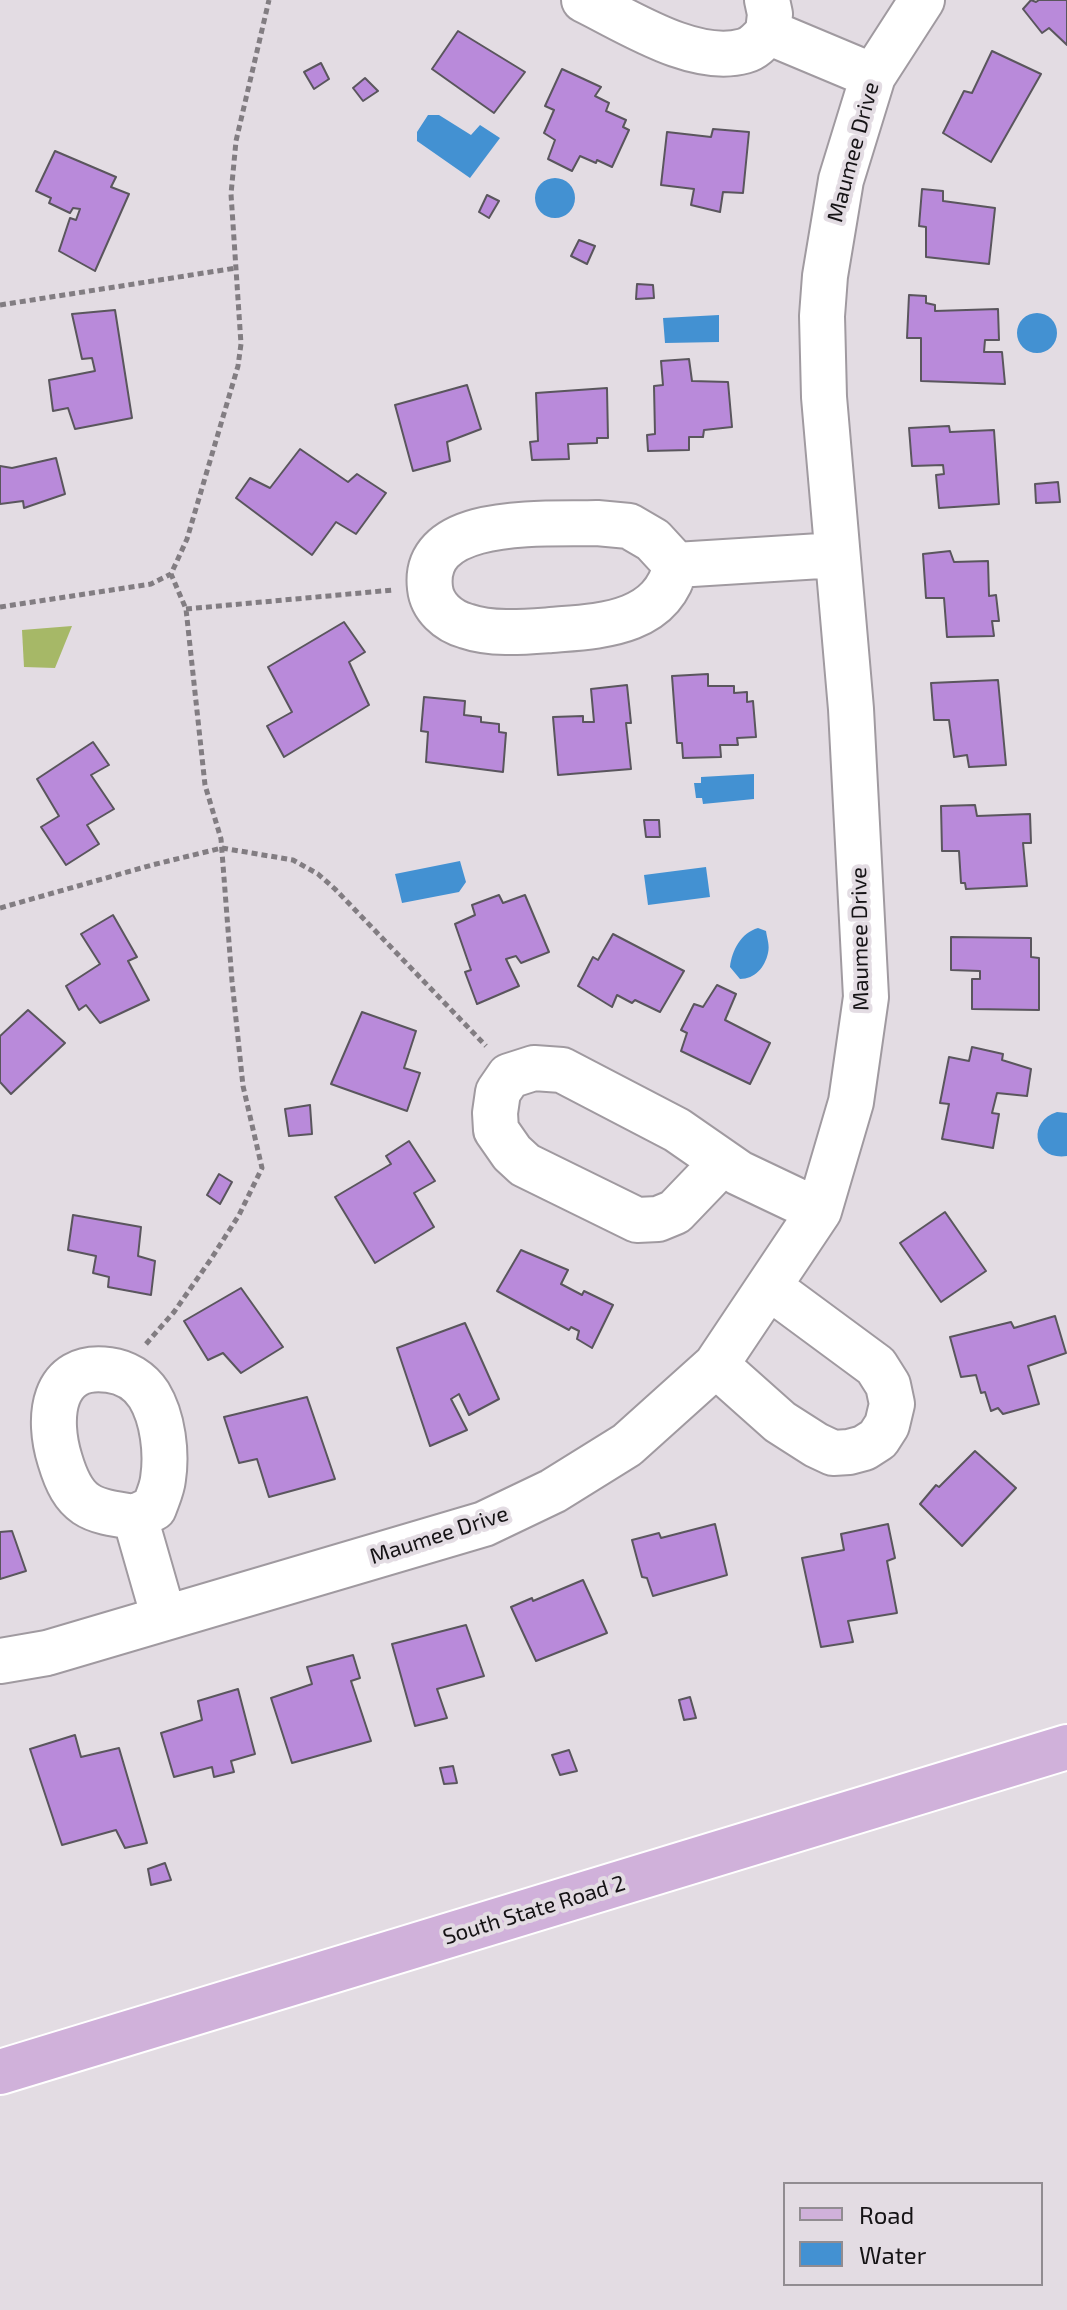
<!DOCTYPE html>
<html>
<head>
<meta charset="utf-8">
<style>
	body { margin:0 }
	#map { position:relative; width:1067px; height:2310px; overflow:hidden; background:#e3dce3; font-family:"Exo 2",sans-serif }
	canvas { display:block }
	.legend { position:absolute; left:783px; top:2182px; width:260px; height:104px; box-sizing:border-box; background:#e3dce3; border:2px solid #918c91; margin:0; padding:10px 14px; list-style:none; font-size:24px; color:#151315 }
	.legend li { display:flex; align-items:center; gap:16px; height:40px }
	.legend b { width:40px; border:2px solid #918c91 }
</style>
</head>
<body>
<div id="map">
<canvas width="1067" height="2310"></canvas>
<ul class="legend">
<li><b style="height:10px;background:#d0b1da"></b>Road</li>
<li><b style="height:22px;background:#4391d2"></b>Water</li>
</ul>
</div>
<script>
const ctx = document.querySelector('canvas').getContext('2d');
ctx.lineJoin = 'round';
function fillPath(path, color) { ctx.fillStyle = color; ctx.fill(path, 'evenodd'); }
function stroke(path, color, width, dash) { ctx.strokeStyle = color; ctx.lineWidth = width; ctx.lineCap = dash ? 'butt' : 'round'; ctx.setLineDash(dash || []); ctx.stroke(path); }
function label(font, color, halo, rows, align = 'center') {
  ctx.font = font + ' "Exo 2",sans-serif'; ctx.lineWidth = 8; ctx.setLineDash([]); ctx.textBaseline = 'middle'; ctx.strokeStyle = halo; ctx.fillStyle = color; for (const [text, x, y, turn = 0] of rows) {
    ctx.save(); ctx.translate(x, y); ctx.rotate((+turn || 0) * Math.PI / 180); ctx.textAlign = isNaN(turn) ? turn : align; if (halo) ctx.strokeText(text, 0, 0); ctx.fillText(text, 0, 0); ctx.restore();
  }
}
const green = new Path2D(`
	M72,626L55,668L24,667L22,630Z`);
const water = new Path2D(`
	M428,115H439L471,135L480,125L500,138L470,178L417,141V132Z
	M535 198a20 20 0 1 1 40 0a20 20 0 1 1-40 0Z
	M1017 333a20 20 0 1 1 40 0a20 20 0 1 1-40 0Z
	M719,315V342L665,343L663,318Z
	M754,774V799L703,804L702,798H696L694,783H701V777Z
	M460,861L466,882L459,892L402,903L395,874Z
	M706,867L710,897L648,905L644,875Z
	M758,928L766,931C767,938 770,946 768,953C765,967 755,979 740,979L730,967C732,950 741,933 758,928Z
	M1057,1112L1067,1113V1156C1034,1161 1026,1122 1057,1112Z`);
const building = new Path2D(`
	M1031,0L1036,2L1039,0H1067V45L1049,28L1042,33L1023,9Z
	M458,31L525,72L494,113L432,69Z
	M992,51L1041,74L991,162L943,133L964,91L972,93Z
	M321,63L329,79L314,89L304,72Z
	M562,69L601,87L595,96L609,103L606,111L626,120L623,127L629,130L612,167L597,160L596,163L580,156L572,171L548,159L555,140L544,133L554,110L545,106Z
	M365,78L378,91L363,101L353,88Z
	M713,129L749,132L743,193L723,192L720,212L691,205L694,189L661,185L667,132L711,137Z
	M55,151L116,177L111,187L129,194L95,271L59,251L70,218L76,220L80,209L73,208L70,213L49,203L51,198L36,191Z
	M922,189L943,191V201L995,208L989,264L926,257V227L919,226Z
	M487,195L499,201L489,218L479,212Z
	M579,240L595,246L587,264L571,256Z
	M637,284L653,285L654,298L636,299Z
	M909,295L926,296V303L935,305V311L998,309L999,340H985L984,352H1002L1005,384L921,381V338H907Z
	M115,310L132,418L75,429L68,408L53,411L49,380L95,371L92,358L82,359L72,314Z
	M689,359L692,381L728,382L732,427L704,430L703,437H689V450L648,451L647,435L655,434L654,386L663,385L661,361Z
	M467,385L481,429L447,442L450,461L413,471L395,405Z
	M607,388L608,438H597V443L568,444L569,459L532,460L530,442L538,441L536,393Z
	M949,426L950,432L994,430L999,504L939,508L936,475L944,474L943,465L912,466L909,428Z
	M300,449L348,482L357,474L386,493L356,534L336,522L312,555L236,498L250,478L270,488Z
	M56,458L65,494L24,508L23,501L0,504V466L12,468Z
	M1058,482L1060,502L1036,503L1035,484Z
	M950,551L954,562L988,561L989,596L996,595L999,621H992L994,636L947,637L944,598H926L923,554Z
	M344,622L365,652L349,662L369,705L284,757L267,726L292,712L268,667Z
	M708,674V686H734V693L747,692V702L753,701L756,737L737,738L738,745H720L721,757L683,758L682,743H677L672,676Z
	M998,680L1006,765L969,767L967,755L954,757L949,720H934L931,683Z
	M627,685L631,723H626L631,769L558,775L553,717L583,716V722H594L591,689Z
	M424,697L465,701L464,715L481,717V722L499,724V732L506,733L503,772L426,762L428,732L421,731Z
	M93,742L109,765L91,775L114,809L87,825L99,844L66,865L41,827L59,816L37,779Z
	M975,805L977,816L1030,814L1031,843H1023L1027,886L966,889L965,883H961L959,851H942L941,806Z
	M644,820H659L660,837H646Z
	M499,895L503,903L525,895L549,952L521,963L516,956L506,959L519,986L477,1004L465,972L471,970L455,924L475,915L472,905Z
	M113,915L137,957L128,961L149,1000L100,1023L86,1005L79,1010L66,986L100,964L81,934Z
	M613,934L684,971L660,1012L635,1000L632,1003L617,995L612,1007L578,986L593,957L598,960Z
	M951,937L1031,938V957L1039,958V1010L972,1009V979H980V971L951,970Z
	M717,985L736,994L725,1020L770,1043L750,1084L681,1051L687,1033L681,1030L694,1004L703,1007Z
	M28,1010L65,1043L11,1094L0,1082V1036Z
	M362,1012L416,1031L404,1068L420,1073L407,1111L331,1084Z
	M972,1047L1003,1054L1002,1060L1031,1069L1027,1096L997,1093L992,1113L999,1114L993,1148L942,1139L949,1104L940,1103L949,1057L969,1061Z
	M310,1105L312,1134L289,1136L285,1109Z
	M409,1141L435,1181L414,1193L434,1227L375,1263L335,1197L391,1164L386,1156Z
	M219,1174L232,1182L220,1204L207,1195Z
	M945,1212L986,1271L941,1302L900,1243Z
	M73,1215L141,1227L138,1256L155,1261L151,1295L108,1287L109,1277L93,1273L96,1256L68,1250Z
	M521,1250L568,1270L561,1284L582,1295L584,1291L613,1305L592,1348L577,1339L579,1331L571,1327L569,1330L497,1291Z
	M241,1288L283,1347L241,1373L223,1353L208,1360L184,1321Z
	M1055,1316L1066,1353L1028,1366L1039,1404L1003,1414L998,1408L991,1411L985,1392L981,1393L976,1375L961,1377L950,1337L1011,1322L1014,1328Z
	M465,1323L499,1399L469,1415L459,1394L451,1399L467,1430L430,1446L397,1348Z
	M307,1397L335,1479L269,1497L257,1459L239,1463L224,1417Z
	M975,1451L1016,1488L962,1546L920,1504L936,1485L939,1487Z
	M715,1524L727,1575L653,1596L647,1578L642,1577L632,1540L659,1533L661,1538Z
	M888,1524L895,1558L887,1561L897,1613L848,1621L853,1642L821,1647L802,1558L844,1550L841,1534Z
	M12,1531L26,1571L0,1579V1532Z
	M583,1580L607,1633L536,1661L511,1607L532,1598L533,1601Z
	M466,1625L484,1676L437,1689L447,1718L415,1726L392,1644Z
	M353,1655L360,1678L351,1681L371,1741L292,1763L271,1698L312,1684L307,1667Z
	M238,1689L255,1754L231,1761L234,1772L214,1777L212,1767L174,1777L161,1733L202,1720L198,1701Z
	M690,1697L696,1718L684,1720L679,1700Z
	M75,1735L81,1757L119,1748L147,1843L125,1848L116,1830L62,1845L30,1749Z
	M569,1750L577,1771L560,1775L552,1755Z
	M453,1766L457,1783L444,1784L440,1768Z
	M165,1863L171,1880L151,1885L148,1869Z`);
const path = new Path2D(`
	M0,305L236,268
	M0,607L151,584L171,574L187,539L238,366L241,344L231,194L236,141L269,0
	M186,609L393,590
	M0,908L152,865L222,848L293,860L318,874L335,889L486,1046
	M146,1344L174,1312L211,1259L239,1215L262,1168L243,1086L232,981L221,839L205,785L186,609L171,574`);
const minor = new Path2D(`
	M584,0C627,21 694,65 744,51C755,48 761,40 768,32L770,14L767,0
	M768,32L873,76
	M597,523L629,526L653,540L676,565C662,625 600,626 551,630C524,632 492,635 466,626C448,621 432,607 430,588C421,513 550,525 597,523Z
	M676,565L837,555
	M723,1162L675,1212L658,1219L637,1220L525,1165L512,1153L496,1130L495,1113L498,1092L509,1076L534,1068L562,1070L677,1130L739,1173L819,1211
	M716,1365L780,1422L816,1445L833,1453L849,1452L864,1448L878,1439L887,1425L892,1404L888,1385L876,1366L769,1287
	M135,1517C90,1511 74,1507 60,1460C47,1419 51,1362 109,1370C125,1372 140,1381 149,1395C163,1418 167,1453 163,1479C162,1489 157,1499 154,1508L135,1517L164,1618
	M0,1661L47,1653L484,1524L553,1491L627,1445L716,1365L819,1211L851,1102L866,997L851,709L824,397L822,316L825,276L841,180L873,76L922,0`);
const major = new Path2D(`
	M0,2072L1067,1747`);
const streetNames = [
	["Maumee Drive",853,152,-75],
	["Maumee Drive",860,939,-91],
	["Maumee Drive",439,1535,-18],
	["South State Road 2",534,1910,-17]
];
fillPath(green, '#a6b867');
fillPath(water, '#4391d2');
fillPath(building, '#b98ada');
stroke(building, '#5a565d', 2);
stroke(minor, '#a09aa0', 48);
stroke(major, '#fff', 48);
stroke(path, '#827d82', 5, [6, 4]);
stroke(minor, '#fff', 44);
stroke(major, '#d0b1da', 44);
label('22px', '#151315', '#e3dce3', streetNames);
</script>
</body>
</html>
